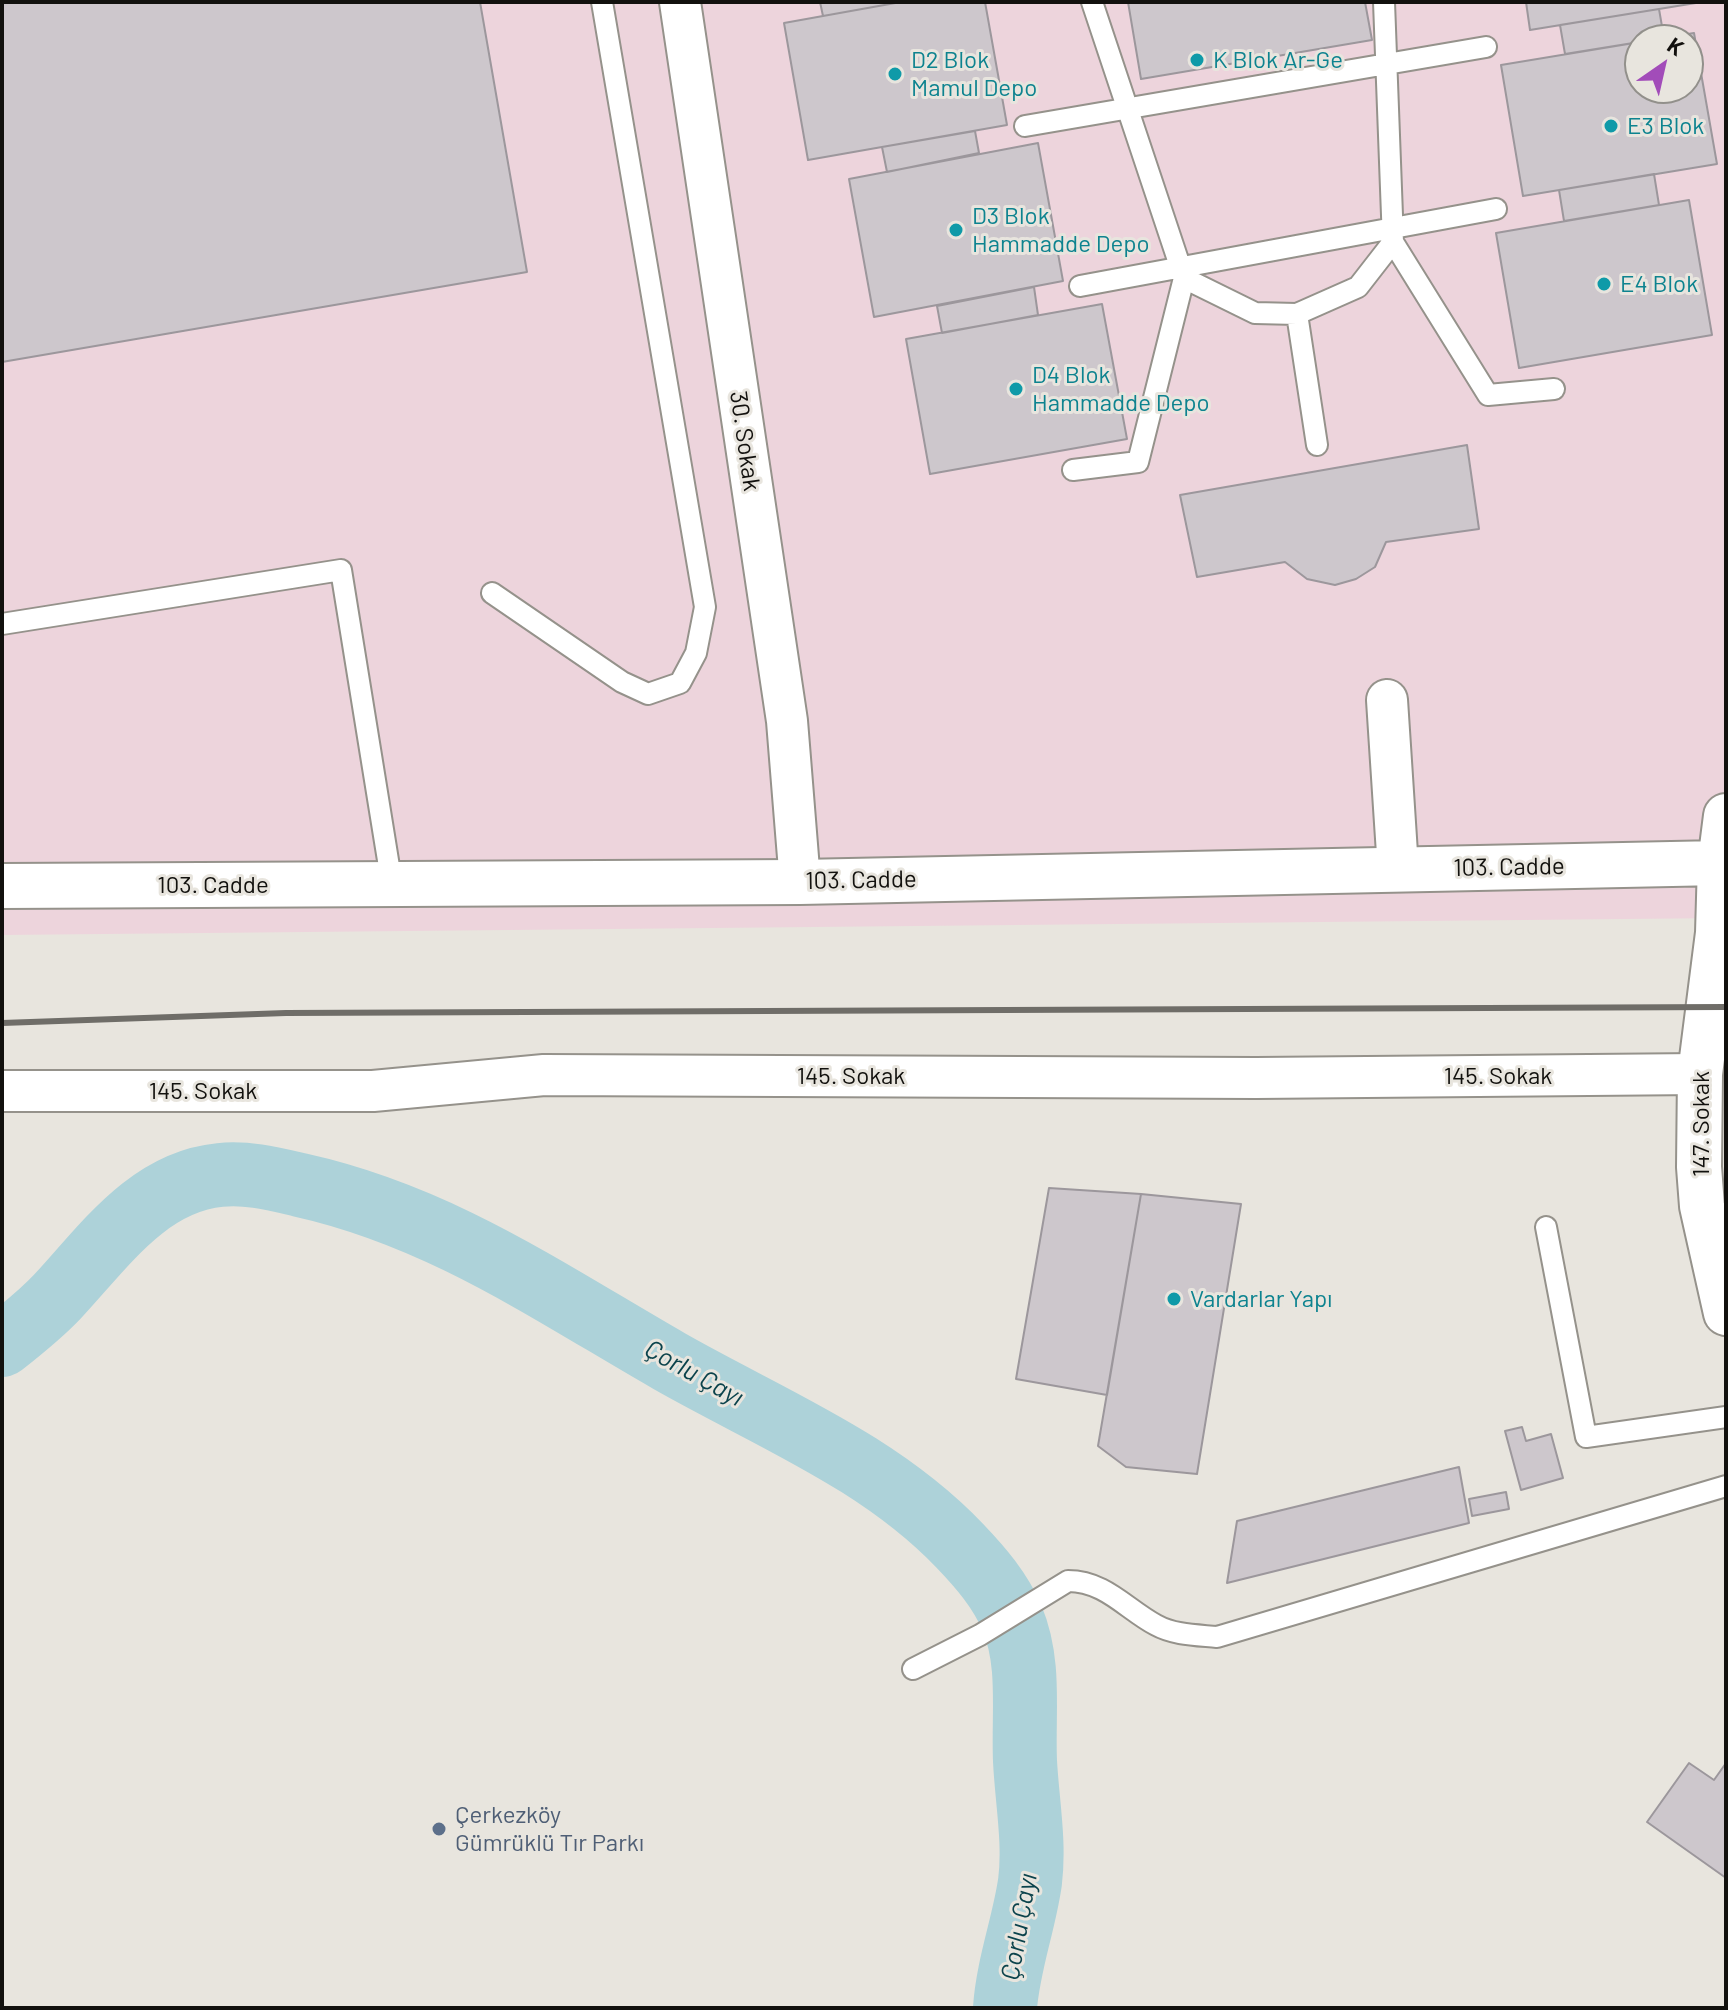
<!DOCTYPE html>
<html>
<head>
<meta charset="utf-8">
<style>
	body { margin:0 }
	#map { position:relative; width:1728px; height:2010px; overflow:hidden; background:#e8e5de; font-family:Barlow,sans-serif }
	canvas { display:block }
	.frame { position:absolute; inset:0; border:4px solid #12110e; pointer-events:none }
	.north { position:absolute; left:1624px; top:24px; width:80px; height:80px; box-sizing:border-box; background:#e8e5de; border:2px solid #92908b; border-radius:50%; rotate:34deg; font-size:22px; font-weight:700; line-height:32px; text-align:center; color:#12110e }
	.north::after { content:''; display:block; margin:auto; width:28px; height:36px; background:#a24cb9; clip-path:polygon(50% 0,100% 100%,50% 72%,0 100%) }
</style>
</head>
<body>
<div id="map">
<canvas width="1728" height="2010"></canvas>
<div class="frame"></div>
<div class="north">K</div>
</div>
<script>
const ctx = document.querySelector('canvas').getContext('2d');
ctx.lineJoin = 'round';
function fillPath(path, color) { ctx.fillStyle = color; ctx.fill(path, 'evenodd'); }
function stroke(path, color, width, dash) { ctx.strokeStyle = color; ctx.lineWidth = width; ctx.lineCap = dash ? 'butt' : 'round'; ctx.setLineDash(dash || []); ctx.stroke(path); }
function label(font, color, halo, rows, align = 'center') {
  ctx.font = font + ' Barlow,sans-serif'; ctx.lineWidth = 6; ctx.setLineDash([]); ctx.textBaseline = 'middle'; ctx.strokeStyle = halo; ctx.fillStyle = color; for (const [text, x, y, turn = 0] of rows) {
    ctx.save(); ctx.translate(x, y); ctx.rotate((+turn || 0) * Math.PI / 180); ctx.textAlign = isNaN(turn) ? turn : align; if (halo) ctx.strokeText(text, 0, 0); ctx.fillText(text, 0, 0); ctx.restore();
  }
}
const industrial = new Path2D(`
	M2,2H1726V918L2,935ZM1640,40H1688V88H1640Z`);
const river = new Path2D(`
	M2,1345C21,1330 40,1315 57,1297C103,1248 147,1182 220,1175C247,1172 274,1179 300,1185C440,1216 547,1291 669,1361C769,1418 879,1461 960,1546C981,1568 1000,1590 1012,1618C1031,1663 1023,1713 1025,1761C1027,1801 1035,1842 1030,1882C1024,1924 1008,1965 1005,2008`);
const building = new Path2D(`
	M2,2H480L527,272L2,362Z
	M820,2H901L823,16Z
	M901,2H985L1007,125L808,160L784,23Z
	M1128,2H1365L1372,40L1141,79Z
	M1526,2H1702L1530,30Z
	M1659,9L1664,38L1565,54L1560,25Z
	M1694,33L1717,164L1523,196L1501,65L1640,42V88H1688V40H1651Z
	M975,131L979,153L887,172L882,147Z
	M1038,143L1063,281L874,317L849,179Z
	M1654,174L1659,205L1564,221L1559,190Z
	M1689,200L1712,335L1519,368L1496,233Z
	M1034,287L1038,315L942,333L937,306Z
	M1102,304L1127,439L930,474L906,339Z
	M1467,445L1479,529L1386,542L1375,567L1356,579L1335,585L1307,579L1285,562L1197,577L1180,495Z
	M1049,1188L1141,1194L1107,1395L1016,1379Z
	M1141,1194L1241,1204L1197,1474L1126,1467L1098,1446Z
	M1522,1427L1526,1441L1551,1434L1563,1478L1521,1490L1505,1431Z
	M1459,1467L1469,1523L1227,1583L1237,1521Z
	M1506,1492L1509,1509L1472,1516L1469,1499Z
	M1689,1763L1714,1780L1726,1763V1878L1647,1822Z`);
const service = new Path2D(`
	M1092,2L1184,278L1255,313L1297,314L1358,287L1393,242L1384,2
	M1025,126L1486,47
	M1393,242L1488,395L1554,389
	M1080,286L1496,209
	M1297,314L1317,445
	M1073,470L1138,462L1184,278
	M492,593L622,682L648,694L680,683L696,653L705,607L602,2
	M2,624L341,570L392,885
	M1546,1227L1586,1437L1726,1417
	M913,1669L980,1635L1068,1581C1105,1581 1126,1609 1156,1625C1174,1635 1196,1635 1217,1637L1726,1486`);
const minor = new Path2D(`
	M680,2L787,721L800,882
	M1387,700L1398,869
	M2,1091H373L544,1075L1256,1078L1700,1074`);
const tertiary = new Path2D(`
	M1726,816L1720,863L1718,933L1700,1074L1699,1167L1702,1206L1726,1313
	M2,886L800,882L1720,863`);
const rail = new Path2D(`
	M2,1023L286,1013L1726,1007`);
const markers = [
	[1197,60,8,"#0f9aa8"],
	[895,74,8,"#0f9aa8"],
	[1611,126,8,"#0f9aa8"],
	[956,230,8,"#0f9aa8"],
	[1604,284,8,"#0f9aa8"],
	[1016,389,8,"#0f9aa8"],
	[1174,1299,8,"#0f9aa8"],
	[439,1829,8,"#5c6f8a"]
];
const cultureNames = [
	["D2 Blok",911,60],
	["Mamul Depo",911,88],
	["K Blok Ar-Ge",1213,60],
	["E3 Blok",1627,126],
	["D3 Blok",972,216],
	["Hammadde Depo",972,244],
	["E4 Blok",1620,284],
	["D4 Blok",1032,375],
	["Hammadde Depo",1032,403],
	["Vardarlar Yapı",1190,1299]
];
const streetNames = [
	["30. Sokak",745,441,82],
	["103. Cadde",1509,867,-1],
	["103. Cadde",861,880,-1],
	["103. Cadde",213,885],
	["145. Sokak",851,1076],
	["145. Sokak",1498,1076],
	["145. Sokak",203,1091],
	["147. Sokak",1701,1124,-90]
];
const serviceNames = [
	["Çerkezköy",455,1815],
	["Gümrüklü Tır Parkı",455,1843]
];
const waterNames = [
	["Çorlu Çayı",694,1373,29],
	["Çorlu Çayı",1019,1927,-80]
];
fillPath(industrial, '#edd4dc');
stroke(river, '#add2d9', 64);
fillPath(building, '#cdc7cc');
stroke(building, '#9c979c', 2);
stroke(service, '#95928b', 24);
stroke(minor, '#95928b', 44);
stroke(tertiary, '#95928b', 48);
stroke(service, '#fff', 20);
stroke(minor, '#fff', 40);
stroke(tertiary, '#fff', 44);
stroke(rail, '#6f6d68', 6);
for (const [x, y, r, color] of markers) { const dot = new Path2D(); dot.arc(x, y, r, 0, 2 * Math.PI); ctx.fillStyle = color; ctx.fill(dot); stroke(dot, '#e8e5de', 3); }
label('24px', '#0d838f', '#e8e5de', cultureNames, 'left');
label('24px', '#12110e', '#e8e5de', streetNames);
label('24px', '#4e5e75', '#e8e5de', serviceNames, 'left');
label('italic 26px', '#0b434c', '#e8e5de', waterNames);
</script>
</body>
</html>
